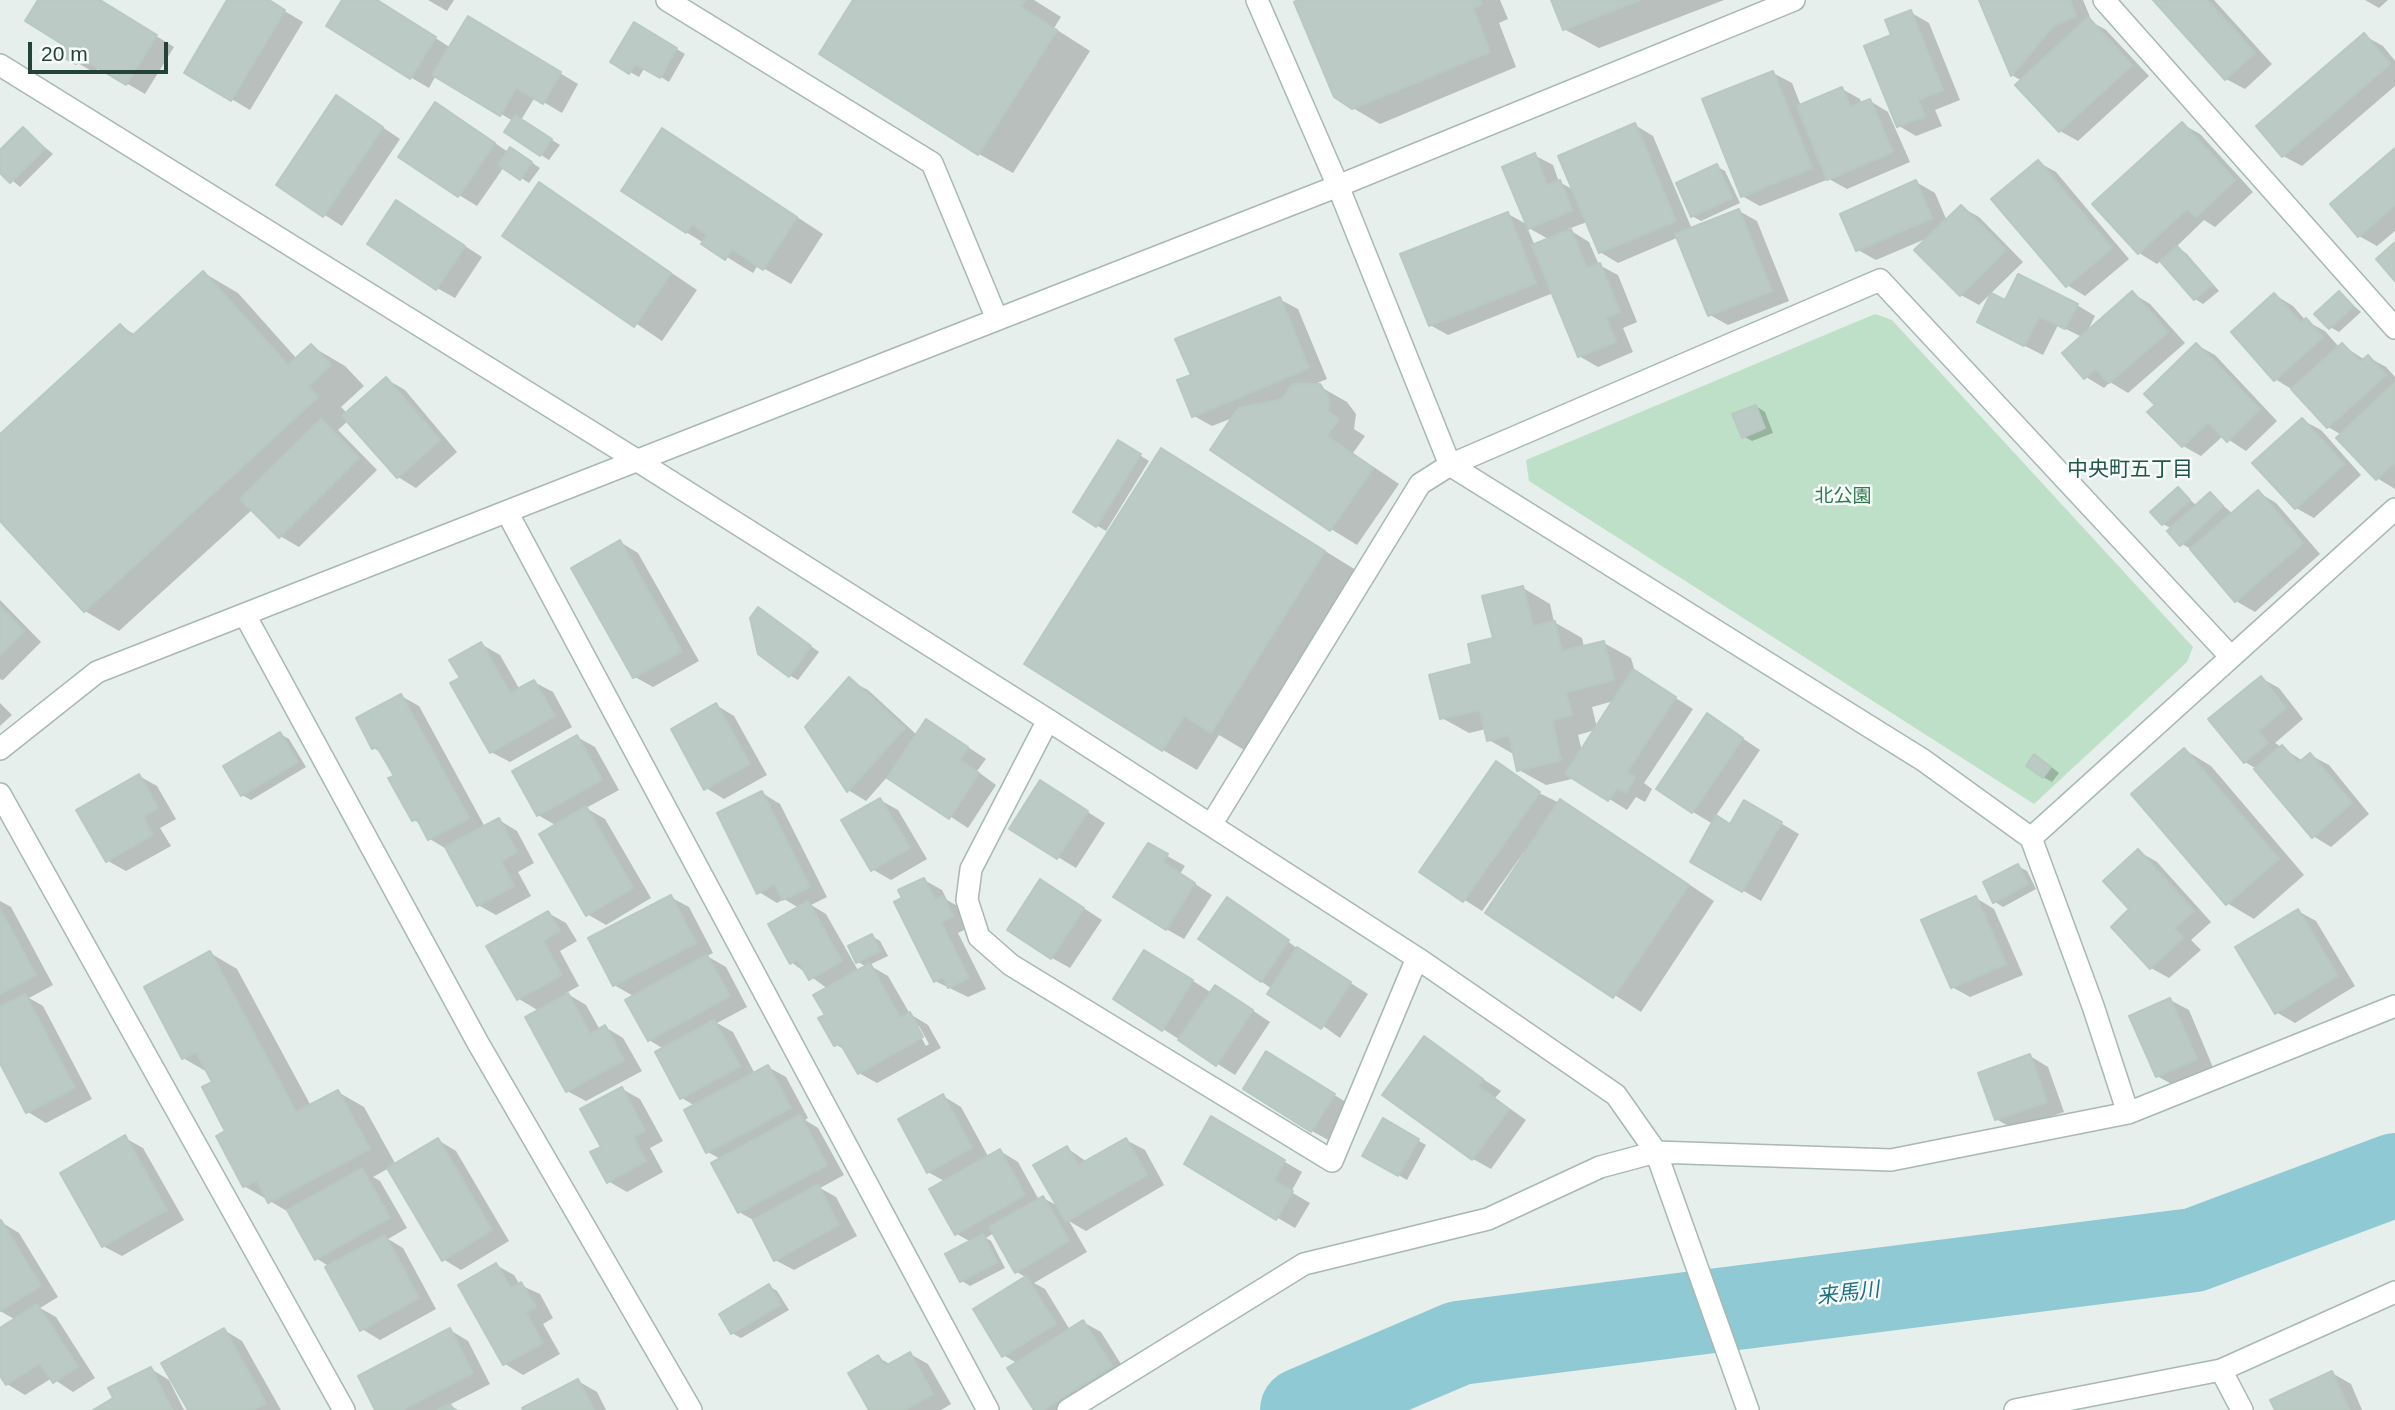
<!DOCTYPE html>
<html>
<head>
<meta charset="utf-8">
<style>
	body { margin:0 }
	#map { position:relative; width:2395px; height:1410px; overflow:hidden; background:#e6efeb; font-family:Helvetica,sans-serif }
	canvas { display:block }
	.scale { position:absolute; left:28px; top:42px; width:140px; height:32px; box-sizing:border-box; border:4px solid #24423a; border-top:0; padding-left:9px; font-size:21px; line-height:24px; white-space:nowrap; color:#24423a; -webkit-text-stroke:5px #f7fbf9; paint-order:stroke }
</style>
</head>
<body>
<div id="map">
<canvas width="2395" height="1410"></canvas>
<div class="scale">20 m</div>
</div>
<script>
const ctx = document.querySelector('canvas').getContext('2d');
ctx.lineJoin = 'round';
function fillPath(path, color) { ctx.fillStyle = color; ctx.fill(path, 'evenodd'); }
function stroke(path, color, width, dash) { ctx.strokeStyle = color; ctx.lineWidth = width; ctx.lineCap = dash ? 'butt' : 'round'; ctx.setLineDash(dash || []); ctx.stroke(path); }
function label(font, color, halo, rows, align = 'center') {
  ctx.font = font + ' Helvetica,"Noto Sans JP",sans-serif'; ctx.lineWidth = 5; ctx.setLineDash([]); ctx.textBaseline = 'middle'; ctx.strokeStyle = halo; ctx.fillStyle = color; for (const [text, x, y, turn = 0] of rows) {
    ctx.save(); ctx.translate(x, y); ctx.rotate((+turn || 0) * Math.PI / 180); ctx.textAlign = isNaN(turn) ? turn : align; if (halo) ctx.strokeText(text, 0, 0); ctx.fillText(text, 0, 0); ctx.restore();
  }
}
const green = new Path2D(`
	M1875,314L1892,320L2193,647L2187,662L2034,804L1529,481L1526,460Z`);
const shadow = new Path2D(`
	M40,0H98L174,47L145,94L99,67L95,73L62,54L67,46Z
	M229,0H266L303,22L250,110L186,72Z
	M344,0H376L451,48L469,18L578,84L562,113L535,97L521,120L560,145L549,160L541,155L513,121L436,75L429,88L410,77Z
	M428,0H454L447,11Z
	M855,0H1034L1061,17L1054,28L1090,51L1013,173L979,154Z
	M1303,0H1500L1508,19L1499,23L1516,67L1380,124L1353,108Z
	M1553,0H1724L1599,48L1564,29Z
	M1981,0H2083L2092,22L2106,30L2149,76L2078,141L2060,131L2022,81L2012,75Z
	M2155,0H2214L2272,64L2245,89L2226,79Z
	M2365,0H2388L2379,8Z
	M1910,12L1929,23L1960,100L1935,110L1942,126L1916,136L1894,123L1897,122L1894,36Z
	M634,24L685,54L669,82L645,67L639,77L612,62Z
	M2365,36L2383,46L2395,61V86L2302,166L2283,156Z
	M1773,73L1792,83L1801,106L1842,89L1860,99L1862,104L1870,101L1888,112L1910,162L1847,189L1829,179L1760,206L1742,196Z
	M354,108L400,139L342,226L278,185Z
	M454,115L508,152L519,154L540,168L529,183L504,167L477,206L459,195Z
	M2182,124L2200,134L2253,192L2215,227L2204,220L2176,247L2186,253L2219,291L2203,304L2195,299L2162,260L2157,264L2139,253L2094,204Z
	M1635,125L1653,136L1692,229L1739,211L1757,221L1789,301L1728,325L1710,315L1679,237L1618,263L1600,252L1587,222L1568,229L1589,242L1599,265L1618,275L1637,322L1623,328L1633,352L1598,367L1579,356L1553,293L1448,335L1430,325L1508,214L1528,225L1534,155L1553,165L1559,182L1574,190ZM1527,227L1550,240L1535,246Z
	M23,129L53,154L20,187L0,170V152Z
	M689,146L823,234L791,284L758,265L753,273L686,232Z
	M2395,150V231L2377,246L2359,236Z
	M2038,162L2056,172L2129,259L2085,296L2067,285Z
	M1716,166L1725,171L1740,203L1701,221L1692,216Z
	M1916,182L1935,193L1947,221L1961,207L1979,217L2023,262L1979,305L1961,295L1930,237L1876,260L1858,250Z
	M540,184L697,290L662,341L505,235Z
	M397,202L482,257L455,298L437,288Z
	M204,273L238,293L297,359L311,346L345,366L364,386L341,407L347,413L386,379L405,390L457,452L416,488L398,477L349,420L338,430L377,470L299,547L280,536L253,509L119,631L85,611L0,518V436L120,326L136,335Z
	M2132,293L2150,304L2185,343L2128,393L2110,382L2104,388L2086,377L2082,337L2058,325L2043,355L1997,332L2006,303L2077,305L2095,316L2086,334Z
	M2339,293L2361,312L2339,332L2330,327Z
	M2275,295L2293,306L2306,321L2325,331L2339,347L2342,345L2365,360L2368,357L2386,367L2395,377V489L2377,478L2342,435L2328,427L2293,390L2275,379Z
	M1279,299L1298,309L1327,379L1310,386H1319L1347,402L1356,414L1354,429L1365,436L1353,453L1399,484L1357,545L1331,529L1235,417L1212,426L1194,416L1193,376Z
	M2197,345L2215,355L2277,421L2246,451L2223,436L2201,456L2183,446L2157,405Z
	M1756,406L1765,412L1773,433L1752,441L1743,436Z
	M2302,420L2321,430L2361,475L2314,518L2296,508Z
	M1119,442L1149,461L1106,531L1075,512Z
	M1162,450L1359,572L1246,751L1219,735L1197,770L1163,750Z
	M2178,489L2197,506L2210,494L2233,514L2258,492L2276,503L2320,554L2255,612L2236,601L2191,549L2182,544L2172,529L2163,524Z
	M620,542L638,553L699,661L653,687L635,677Z
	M1523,588L1550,604L1554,622L1582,638L1584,647L1604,643L1631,658L1635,672L1693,709L1644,783L1652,789L1645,802L1636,797L1627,810L1576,778L1546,785L1519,770L1515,755L1489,740L1486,729L1469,733L1442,718L1495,639ZM1614,701L1597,728L1592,707ZM1595,730L1582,751L1578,735Z
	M0,600L41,642L3,680L0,679Z
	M767,614L819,652L798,680L789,675Z
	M481,644L500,655L520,690L534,682L553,692L572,727L510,762L491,752L462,678Z
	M2261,678L2279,688L2303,719L2275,743L2303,761L2310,755L2329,765L2369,814L2331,847L2313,836L2255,768L2245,762Z
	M849,680L868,690L917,735L945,732L986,759L977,771L996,785L968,828L888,776L866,801L848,790Z
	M401,696L419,706L485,827L499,820L517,831L534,863L518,872L531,896L496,915L478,905L448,850L430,839L422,825L414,820L396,776L383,754L374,748Z
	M0,703L12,715L0,726Z
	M716,705L734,716L767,775L724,799L706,788Z
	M1708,715L1760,750L1715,817L1731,826L1745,802L1799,834L1761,901L1692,861L1713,824L1693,812Z
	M280,734L289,739L306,767L251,800L242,795Z
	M577,737L595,747L619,790L586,808L605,819L651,898L606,925L587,914L557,826L538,815Z
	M2185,750L2211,766L2304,875L2254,919L2227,903Z
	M2044,761L2059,773L2052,782L2043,777Z
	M1496,763L1533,786L1531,789L1588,817L1714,901L1641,1012L1487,912L1526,853L1524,852L1482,911L1421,872Z
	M139,776L157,786L176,819L160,828L171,846L126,871L108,861Z
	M762,793L780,804L827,897L811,905L826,914L859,972L867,967L858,962L872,936L880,941L888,956L869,965L888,976L910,1014L928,1025L941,1048L877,1083L859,1073L847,1051L835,1044L827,1015L828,989L791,962L799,908L784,899L777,903L759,892ZM915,1026H919L929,1044L926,1046Z
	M1058,793L1105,823L1076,868L1011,828Z
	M880,800L898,810L927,859L891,880L872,869Z
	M1148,845L1185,866L1180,874L1212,895L1184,939L1166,929Z
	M2138,851L2157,862L2211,922L2191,940L2201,950L2169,978L2151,968L2132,910Z
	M2018,866L2027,871L2036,889L2003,907L1995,902Z
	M924,880L942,890L947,900L961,908L970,927L958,933L986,989L968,997L935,981L904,899Z
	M1059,892L1102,920L1070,968L1052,958Z
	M670,897L689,907L713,953L707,956L726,967L747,1007L717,1023L733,1032L755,1074L768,1067L786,1077L808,1118L805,1120L818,1128L844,1175L820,1188L836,1197L857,1236L794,1270L775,1260L755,1221L739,1212L722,1160L708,1152L695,1106L682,1098L664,1049L649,1040L635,997L614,985Z
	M1976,898L1994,909L2023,975L1970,997L1952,987Z
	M0,901L11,907L53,985L29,998L43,1006L92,1099L46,1123L28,1112L0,1060Z
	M1245,910L1305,954L1368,994L1340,1038L1201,938Z
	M2298,911L2316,921L2355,986L2295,1023L2276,1012Z
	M548,913L566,923L577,941L560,951L579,986L566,993L586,1005L600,1030L605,1027L623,1038L642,1071L586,1101L567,1091L539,1011L519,999L488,946Z
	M210,953L237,969L311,1106L338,1092L364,1107L396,1165L438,1140L456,1151L509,1241L461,1270L443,1259L389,1168L373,1177L380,1181L407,1228L388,1239L403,1248L436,1309L380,1340L362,1329L330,1267L316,1258L292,1214L244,1186L214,1082L209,1073L183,1058Z
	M1163,962L1212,993L1234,998L1270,1022L1235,1075L1163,1029Z
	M2170,1000L2189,1010L2214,1070L2175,1086L2157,1076Z
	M1424,1039L1501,1091L1495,1098L1526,1120L1491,1169L1473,1159Z
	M2030,1056L2048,1067L2064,1112L2014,1129L1996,1119Z
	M1285,1064L1352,1106L1330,1141L1312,1131Z
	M622,1089L640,1099L663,1141L650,1148L663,1172L627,1192L608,1181L603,1147Z
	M943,1096L961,1107L989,1158L1000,1151L1018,1162L1039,1200L1043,1198L1060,1207L1067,1148L1087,1162L1126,1140L1145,1150L1164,1185L1086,1231L1069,1221L1087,1252L1034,1283L1045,1289L1070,1330L1083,1322L1101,1332L1129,1377L1077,1410H1036L1017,1363L1003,1355L1027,1278L1017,1272L994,1233L986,1238L991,1241L1005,1268L970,1286L962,1281L947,1255L971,1242L957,1234L946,1182L928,1172Z
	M1212,1119L1302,1172L1291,1192L1310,1203L1295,1228L1186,1164Z
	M1384,1121L1426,1145L1407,1180L1364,1155Z
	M125,1138L143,1148L184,1220L122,1256L103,1246Z
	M1,1222L19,1233L58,1297L40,1308L56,1317L95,1378L73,1392L52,1378L25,1395L7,1384L0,1373V1330L16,1320L0,1311Z
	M496,1265L514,1275L520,1285L540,1294L553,1318L543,1324L560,1354L523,1375L505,1364Z
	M769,1286L777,1291L789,1310L741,1338L732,1333Z
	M224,1330L242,1341L281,1410H190Z
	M450,1330L468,1341L490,1384L449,1405L458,1410H377Z
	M910,1354L928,1364L951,1404L941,1410H871L878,1357L891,1365Z
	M151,1369L169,1380L184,1410H95L115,1399Z
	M2332,1373L2351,1384L2362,1410H2277Z
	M578,1381L597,1392L606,1410H525Z`);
const river = new Path2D(`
	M1302,1410L1459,1343L2194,1250L2395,1175`);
const building = new Path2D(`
	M38,0H100L157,35L126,85L81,58L76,64L59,55L65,46L25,21Z
	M227,0H269L285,10L231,101L184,73Z
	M342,0H377L436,37L410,79L326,26Z
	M853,0H1025L1021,7L1057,30L978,155L819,54Z
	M1298,0H1480L1482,4L1473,8L1490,52L1352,109L1334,97L1294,2Z
	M1551,0H1640L1563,30Z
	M1979,0H2070L2076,16L2053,26L2011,76Z
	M2153,0H2207L2255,53L2225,80Z
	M1911,10L1943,90L1918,100L1925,116L1897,127L1864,46L1891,35L1885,20Z
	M468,16L561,72L543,104L516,88L500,116L432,75Z
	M2088,17L2132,65L2059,132L2015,85Z
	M634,22L677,48L660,78L635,64L629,74L610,62Z
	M2364,33L2390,64L2282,157L2256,126Z
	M1773,71L1812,168L1741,197L1702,99Z
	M1842,87L1850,107L1870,99L1893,152L1827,180L1797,106Z
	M336,95L383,127L323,217L276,185Z
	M435,102L495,143L458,197L398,157Z
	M515,115L552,139L540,156L504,132Z
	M2182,122L2235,180L2196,217L2187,209L2138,254L2092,204Z
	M1635,123L1676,221L1599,253L1558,156Z
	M23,127L45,149L10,183L0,173V150Z
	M662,128L797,217L763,270L732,249L725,260L701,244L707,235L692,224L686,233L621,191Z
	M510,147L532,162L520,180L498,165Z
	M2395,148V205L2358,237L2330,204Z
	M1535,153L1547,185L1560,180L1572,210L1528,229L1502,167Z
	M2038,160L2112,248L2066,287L1991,199Z
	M1717,164L1732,198L1691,217L1676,183Z
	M1916,180L1932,218L1856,251L1840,214Z
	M539,182L671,273L634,327L502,236Z
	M396,200L465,246L436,290L367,244Z
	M1961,205L2006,250L1960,296L1914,250Z
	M1739,209L1772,291L1708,316L1675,234Z
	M1508,212L1536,283L1429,326L1400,254Z
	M1571,229L1587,268L1600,263L1620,312L1606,317L1616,342L1578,357L1532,245Z
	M2395,242V281L2376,259Z
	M2177,246L2212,285L2194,300L2160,261Z
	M203,271L288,365L311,344L331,365L308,386L318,397L84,612L0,521V434L120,324L132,336Z
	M2018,274L2078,304L2065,329L2039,316L2024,346L1977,322L1991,293L2005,300Z
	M2132,291L2168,332L2109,383L2096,369L2084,379L2062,353Z
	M2339,291L2353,306L2329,329L2314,314Z
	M2274,293L2301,323L2306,318L2323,337L2274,381L2231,332Z
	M1280,297L1309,368L1192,417L1177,380L1191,375L1175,339Z
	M2196,343L2260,409L2227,442L2208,422L2182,447L2147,412L2155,405L2144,394Z
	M2342,343L2360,362L2368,355L2386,375L2327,428L2291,389Z
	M386,377L440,440L397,478L342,416Z
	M2395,382V462L2376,480L2336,438Z
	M1292,384H1320L1329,398L1328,411L1339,419L1327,436L1373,468L1330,531L1210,450L1238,408L1282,399Z
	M1756,405L1765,428L1742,438L1732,414Z
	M2302,418L2344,464L2295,509L2252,463Z
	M321,419L359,458L279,538L240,499Z
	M1118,440L1141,454L1096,527L1073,512Z
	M1161,448L1325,551L1211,733L1184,716L1162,751L1024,664Z
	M2178,487L2190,500L2162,525L2150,512Z
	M2258,490L2303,543L2235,602L2190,549Z
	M2210,492L2223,506L2180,546L2167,531Z
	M620,540L682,651L633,678L571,568Z
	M1523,586L1533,626L1555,621L1562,651L1604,641L1614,680L1566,692L1572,715L1552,720L1561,760L1517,771L1509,735L1487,741L1480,710L1440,719L1429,675L1472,664L1468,644L1493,638L1482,596Z
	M0,606L24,631L0,655Z
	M758,607L811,646L789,677L758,654L750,618Z
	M481,642L510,693L534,680L555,716L490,753L450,683L460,678L449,660Z
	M1633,669L1676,697L1627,772L1635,777L1626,793L1617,788L1608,801L1565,774Z
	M2261,676L2286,708L2258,731L2268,743L2244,763L2208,719Z
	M849,677L905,728L847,792L805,727Z
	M401,694L469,818L428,840L417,819L412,821L388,778L394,776L377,747L372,749L356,718Z
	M716,703L750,764L704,790L671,729Z
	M1707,713L1743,738L1692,813L1656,789Z
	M926,719L968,747L960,760L979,773L949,819L887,778Z
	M280,732L298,762L241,796L223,766Z
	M577,735L602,780L537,816L512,771Z
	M2282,745L2298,763L2310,753L2352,803L2312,838L2254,769Z
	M2184,748L2279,859L2226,905L2131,794Z
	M2034,754L2051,767L2043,778L2026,766Z
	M1496,761L1540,792L1463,902L1419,872Z
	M139,774L158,808L143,817L153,835L106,862L76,810Z
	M1040,780L1088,811L1057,859L1009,829Z
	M762,791L810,887L782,900L775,884L757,894L717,813Z
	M880,798L910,848L871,871L841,820Z
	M1560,799L1689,885L1613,998L1485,913Z
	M1744,800L1782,822L1742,892L1690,862L1716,815L1730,824Z
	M586,806L633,888L586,916L539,834Z
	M499,818L517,852L501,861L514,886L477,906L445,847Z
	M1148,843L1168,854L1163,862L1195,883L1166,930L1113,897Z
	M2138,849L2194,911L2174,928L2183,938L2150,969L2111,927L2129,909L2103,881Z
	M2018,864L2028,884L1993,903L1983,882Z
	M924,878L935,900L943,896L953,916L941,922L969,978L948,988L943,977L934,982L894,902L902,898L898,890Z
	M1040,879L1084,908L1051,959L1007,930Z
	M671,895L696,943L613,986L588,938Z
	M1976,896L2006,964L1951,988L1921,920Z
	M1227,897L1289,940L1261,982L1198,939Z
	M808,901L842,961L809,980L797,959L790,964L768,924Z
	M0,909L36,975L0,994Z
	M2298,909L2338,976L2275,1014L2235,947Z
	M548,911L560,931L543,941L562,975L517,1000L486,946Z
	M872,934L880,951L856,963L848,946Z
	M1297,947L1351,982L1321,1029L1267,994Z
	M1144,950L1193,980L1162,1031L1113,999Z
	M210,951L296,1112L338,1090L370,1149L268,1203L257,1180L243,1187L216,1136L225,1131L202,1087L212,1082L196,1052L182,1059L144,987Z
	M707,955L730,996L648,1041L625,1000Z
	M870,963L900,1018L910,1012L923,1037L858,1074L840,1043L834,1046L818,1018L825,1015L813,995Z
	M1215,985L1253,1010L1216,1066L1178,1040Z
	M568,993L590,1034L605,1025L624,1060L566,1092L525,1017Z
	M25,994L75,1088L26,1113L0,1063V1007Z
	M2170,998L2197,1059L2156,1077L2129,1016Z
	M714,1020L740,1066L680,1099L655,1052Z
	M1424,1036L1483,1079L1478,1086L1509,1109L1472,1160L1382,1095Z
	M1266,1051L1335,1094L1311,1132L1243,1089Z
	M2030,1054L2047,1102L1995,1120L1978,1073Z
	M768,1065L791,1108L706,1153L684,1110Z
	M622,1087L645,1131L633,1137L646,1161L607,1183L590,1152L601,1147L580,1109Z
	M943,1094L972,1148L927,1173L898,1119Z
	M800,1115L827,1165L738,1213L711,1163Z
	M1211,1116L1285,1160L1274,1180L1293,1191L1276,1220L1184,1164Z
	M1383,1118L1419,1139L1398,1176L1362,1156Z
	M125,1135L167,1210L102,1247L60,1173Z
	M438,1138L492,1230L442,1261L387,1168Z
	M1126,1138L1147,1175L1066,1222L1033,1165L1067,1146L1078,1165Z
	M1000,1149L1025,1195L955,1235L929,1189Z
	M362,1168L390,1218L315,1260L287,1210Z
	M818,1184L839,1225L774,1261L753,1220Z
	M1043,1196L1069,1241L1015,1273L989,1227Z
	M1,1220L41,1286L0,1311V1221Z
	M983,1234L997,1262L960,1282L945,1254Z
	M385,1235L419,1298L360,1331L325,1267Z
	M496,1263L511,1288L521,1282L536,1307L526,1313L543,1343L503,1365L458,1285Z
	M1026,1276L1056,1324L1002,1357L973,1309Z
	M769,1284L781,1305L731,1334L719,1314Z
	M37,1304L78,1367L53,1383L40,1363L6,1385L0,1376V1328Z
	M1083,1320L1112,1366L1043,1410H1034L1007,1368Z
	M224,1328L266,1403L253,1410H188L161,1363Z
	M450,1328L473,1373L402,1410H375L358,1376Z
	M910,1352L933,1394L905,1410H869L848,1373L878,1355L885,1366Z
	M151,1367L172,1410H93L113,1398L108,1388Z
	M2332,1371L2349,1410H2275L2270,1400Z
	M578,1379L594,1410H523L522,1408Z
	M450,1404L454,1410H438Z`);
const minor = new Path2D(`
	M667,0L932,163L997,319
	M1257,0L1338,186L1450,465L1923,760L2031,838L2093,1006L2128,1113
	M2104,0L2395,328
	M0,65L638,461L1048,720L1417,958L1616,1095L1656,1152L1748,1410
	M507,512L988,1410
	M245,615L478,1043L691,1410
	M1048,720L971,869L967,900L979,937L1011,965L1332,1161L1417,958
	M0,749L97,672L1338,186L1794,0
	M0,794L344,1410
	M1211,825L1420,484L1450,465L1880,280L2231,657
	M2031,838L2395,509
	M2221,1370L2395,1292
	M1068,1410L1304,1264L1488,1219L1600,1167L1656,1152L1891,1160L2128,1113L2395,1006
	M2015,1410L2221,1370L2242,1410`);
const parkNames = [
	["北公園",1843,497]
];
const neighbourhoodNames = [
	["中央町五丁目",2130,470]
];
const waterNames = [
	["来馬川",1848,1294,-7]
];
fillPath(green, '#bfe0c8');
fillPath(shadow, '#0003');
stroke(river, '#8ec9d4', 84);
fillPath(building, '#bbcac4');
stroke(building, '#b8c9c2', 2);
stroke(minor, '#a8b8b2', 24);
stroke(minor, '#fff', 21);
label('19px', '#2d7a4b', '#f7fbf9', parkNames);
label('21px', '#1f5548', '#f7fbf9', neighbourhoodNames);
label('italic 21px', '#1c6f80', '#f7fbf9', waterNames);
</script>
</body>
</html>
